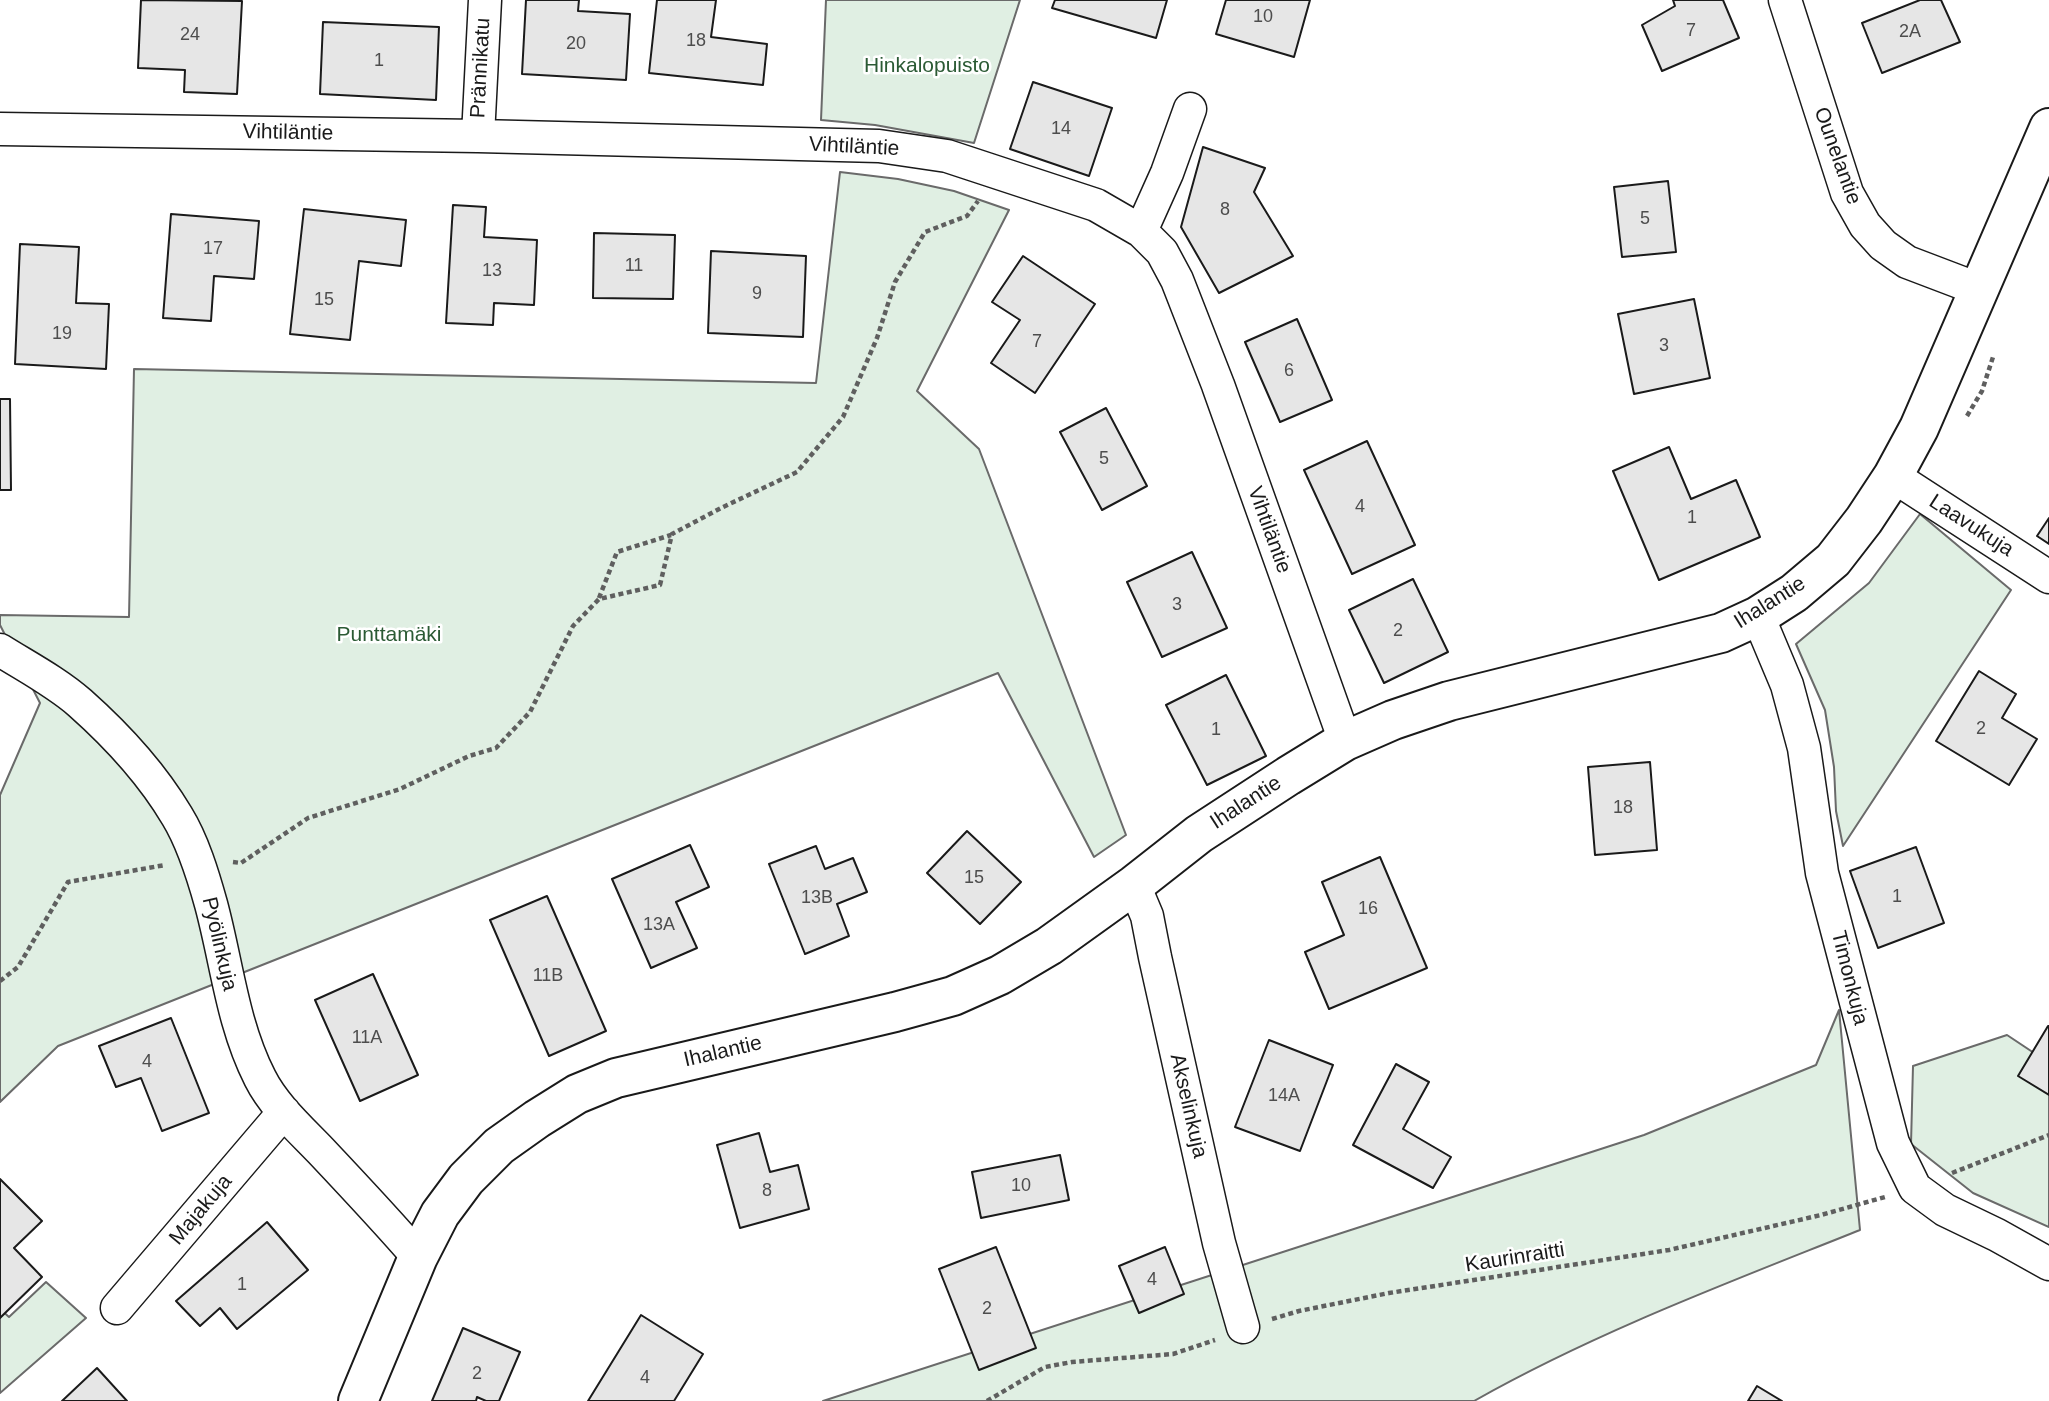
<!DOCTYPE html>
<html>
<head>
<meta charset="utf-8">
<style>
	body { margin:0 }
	canvas { display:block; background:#fff }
</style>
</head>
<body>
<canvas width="2049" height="1401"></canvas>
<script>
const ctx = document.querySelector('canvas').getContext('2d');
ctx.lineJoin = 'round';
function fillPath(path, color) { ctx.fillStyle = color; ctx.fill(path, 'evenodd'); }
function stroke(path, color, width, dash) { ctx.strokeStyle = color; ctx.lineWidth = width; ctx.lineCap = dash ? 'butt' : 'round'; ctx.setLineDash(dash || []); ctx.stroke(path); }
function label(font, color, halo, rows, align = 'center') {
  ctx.font = font + ' Arial,sans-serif'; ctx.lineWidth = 5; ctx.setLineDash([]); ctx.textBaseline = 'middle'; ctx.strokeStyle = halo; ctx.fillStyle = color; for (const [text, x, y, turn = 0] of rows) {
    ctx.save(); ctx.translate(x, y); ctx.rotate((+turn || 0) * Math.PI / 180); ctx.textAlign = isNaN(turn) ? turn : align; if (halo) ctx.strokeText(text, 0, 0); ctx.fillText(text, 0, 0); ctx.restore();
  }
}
const green = new Path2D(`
	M826,0H1020L974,143L875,125L821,120Z
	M840,172L898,179L954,191L1009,210L917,391L979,449L1126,835L1094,857L998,673L58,1046L0,1102V795L40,703L0,625V615L129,617L134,369L816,383Z
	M1920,514L2011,590L1843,846L1836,811L1834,767L1825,710L1796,644L1869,583Z
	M1839,1010L1860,1230C1730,1282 1596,1332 1474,1401H823L1644,1135L1816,1065Z
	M2007,1035L2049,1063V1227L1973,1193L1911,1144L1913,1066Z
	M46,1282L86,1318L0,1393V1309L9,1317Z`);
const building = new Path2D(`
	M141,0L242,1L237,94L184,92L185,70L138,68Z
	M526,0H579L578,11L630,14L626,80L522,74Z
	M657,0H716L711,37L767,44L763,85L649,73Z
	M1055,0H1167L1156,38L1052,8Z
	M1226,0H1310L1294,57L1216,34Z
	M1673,0H1723L1739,38L1662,71L1642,25L1675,6Z
	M1920,0H1941L1960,42L1882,73L1862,23Z
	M323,22L439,27L436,100L320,94Z
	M1033,82L1112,108L1089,176L1010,149Z
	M1203,147L1265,168L1254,192L1293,256L1219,293L1181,227Z
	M1668,181L1676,252L1622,257L1614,187Z
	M453,205L486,207L484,237L537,240L534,305L494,303L493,325L446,323Z
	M304,209L406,220L401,266L359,261L350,340L290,334Z
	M171,214L259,221L254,279L214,276L211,321L163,318Z
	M594,233L675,235L673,299L593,298Z
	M20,244L79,247L76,303L109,304L106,369L15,364Z
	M711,251L806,256L803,337L708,333Z
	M1023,256L1095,304L1035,393L991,363L1020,320L992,302Z
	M1694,299L1710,378L1634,394L1618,314Z
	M1297,319L1332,400L1280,422L1245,342Z
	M0,399H10L11,490H0Z
	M1106,408L1147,486L1102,510L1060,432Z
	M1367,441L1415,545L1352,574L1304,470Z
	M1669,447L1691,499L1736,480L1760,537L1659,580L1613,471Z
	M2049,518V544L2037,536Z
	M1192,552L1227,628L1162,657L1127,582Z
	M1413,579L1448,652L1384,683L1349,610Z
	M1979,671L2016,694L2002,718L2037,739L2009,785L1936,741Z
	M1226,675L1266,756L1207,785L1166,705Z
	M1650,762L1657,850L1595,855L1588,767Z
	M967,831L1021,882L980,924L927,873Z
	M690,845L709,887L676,902L697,948L651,968L612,879Z
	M816,846L825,869L853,858L867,892L837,904L849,936L805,954L769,864Z
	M1916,847L1944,923L1878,948L1850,871Z
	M1380,857L1427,968L1329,1009L1305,952L1344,935L1322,882Z
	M547,896L606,1031L549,1056L490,920Z
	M373,974L418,1075L360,1101L315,1000Z
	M171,1018L209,1113L162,1131L141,1078L116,1087L99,1046Z
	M2048,1026H2049V1095L2018,1076Z
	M1269,1040L1333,1065L1300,1151L1235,1127Z
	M1396,1064L1429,1082L1403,1129L1451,1157L1433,1188L1353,1145Z
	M759,1133L770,1172L798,1165L809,1209L740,1228L717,1145Z
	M1060,1155L1069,1200L981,1218L972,1172Z
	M0,1179L42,1221L14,1248L42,1277L0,1318Z
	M267,1222L308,1270L237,1329L220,1308L200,1326L176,1301Z
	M996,1247L1036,1348L979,1370L939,1269Z
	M1165,1247L1184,1294L1139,1313L1119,1266Z
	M641,1315L703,1354L674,1401H588Z
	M463,1328L520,1352L499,1401H486L477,1397L476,1401H432Z
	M97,1368L127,1401H62Z
	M1757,1386L1782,1401H1748Z`);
const path = new Path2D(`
	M1967,416L1982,391L1993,357
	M599,598L617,552L671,535
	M233,862L241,863L308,818L400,789L469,756L496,748L530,712L573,626L599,599L660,585L672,534L721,508L797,472L843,417L877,338L895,282L925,232L967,216L978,201
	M0,981L18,967L68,882L165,865
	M1952,1173L2049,1135
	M1272,1319L1299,1311L1389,1293L1669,1250L1821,1215L1885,1197
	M987,1401L1045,1367L1072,1362L1173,1354L1215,1340`);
const street = new Path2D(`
	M1785,0L1847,193L1865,225L1883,245L1907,262L1978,289
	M0,129L478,136L879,146L947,156L1096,205L1141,231L1162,252L1177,280L1218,385L1345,741
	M478,136L485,0
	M1141,231L1167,173L1190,109
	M1893,476L2049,577
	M1758,616L1787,685L1804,748L1822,873L1893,1143L1915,1188L1945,1210L1997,1235L2049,1264
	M0,650C27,667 56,682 80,703C116,735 152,774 177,816C193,842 203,875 211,904C227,963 232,1023 260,1078C274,1106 300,1129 321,1151C354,1186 387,1221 418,1257
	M1134,885L1147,916L1155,957L1219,1243L1243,1327
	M117,1308L284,1112`);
const secondary = new Path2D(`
	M358,1401L418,1257L440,1214L466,1179L499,1146L537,1119L577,1094L616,1078L895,1012L953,996L1000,975L1049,946L1134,885L1199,834L1288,776L1345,741L1393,720L1449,701L1721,633L1758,616L1794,593L1833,560L1864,520L1893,476L1919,428L2049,128`);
const numberNames = [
	["10",1263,17],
	["7",1691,31],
	["2A",1910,32],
	["24",190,35],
	["18",696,41],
	["20",576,44],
	["1",379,61],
	["14",1061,129],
	["8",1225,210],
	["5",1645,219],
	["17",213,249],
	["11",634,266],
	["13",492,271],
	["9",757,294],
	["15",324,300],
	["19",62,334],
	["7",1037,342],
	["3",1664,346],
	["6",1289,371],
	["5",1104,459],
	["4",1360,507],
	["1",1692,518],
	["3",1177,605],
	["2",1398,631],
	["2",1981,729],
	["1",1216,730],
	["18",1623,808],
	["15",974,878],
	["1",1897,897],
	["13B",817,898],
	["16",1368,909],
	["13A",659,925],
	["11B",548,976],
	["11A",367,1038],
	["4",147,1062],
	["14A",1284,1096],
	["10",1021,1186],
	["8",767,1191],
	["4",1152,1280],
	["1",242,1285],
	["2",987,1309],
	["2",477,1374],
	["4",645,1378]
];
const parkNames = [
	["Hinkalopuisto",927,66],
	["Punttamäki",389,635]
];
const streetNames = [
	["Prännikatu",481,68,-87],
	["Vihtiläntie",288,133,1],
	["Vihtiläntie",854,147,3],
	["Ounelantie",1837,156,70],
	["Laavukuja",1971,526,33],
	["Vihtiläntie",1269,530,70],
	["Ihalantie",1770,603,-32],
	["Ihalantie",1246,803,-33],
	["Pyölinkuja",219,944,77],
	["Timonkuja",1849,978,76],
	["Ihalantie",723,1052,-13],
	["Akselinkuja",1188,1106,77],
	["Majakuja",201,1210,-50],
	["Kaurinraitti",1515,1258,-9]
];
fillPath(green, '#e0efe3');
stroke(green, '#6a6a6a', 2);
fillPath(building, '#e6e6e6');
stroke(building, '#1a1a1a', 2);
stroke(street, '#1a1a1a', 35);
stroke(secondary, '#1a1a1a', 42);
stroke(path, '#5f5f5f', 4.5, [5, 3.5]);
stroke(street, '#fff', 32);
stroke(secondary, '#fff', 38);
label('18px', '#4d4d4d', null, numberNames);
label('21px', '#2b5a34', '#fff', parkNames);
label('21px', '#1a1a1a', '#fff', streetNames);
</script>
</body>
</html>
